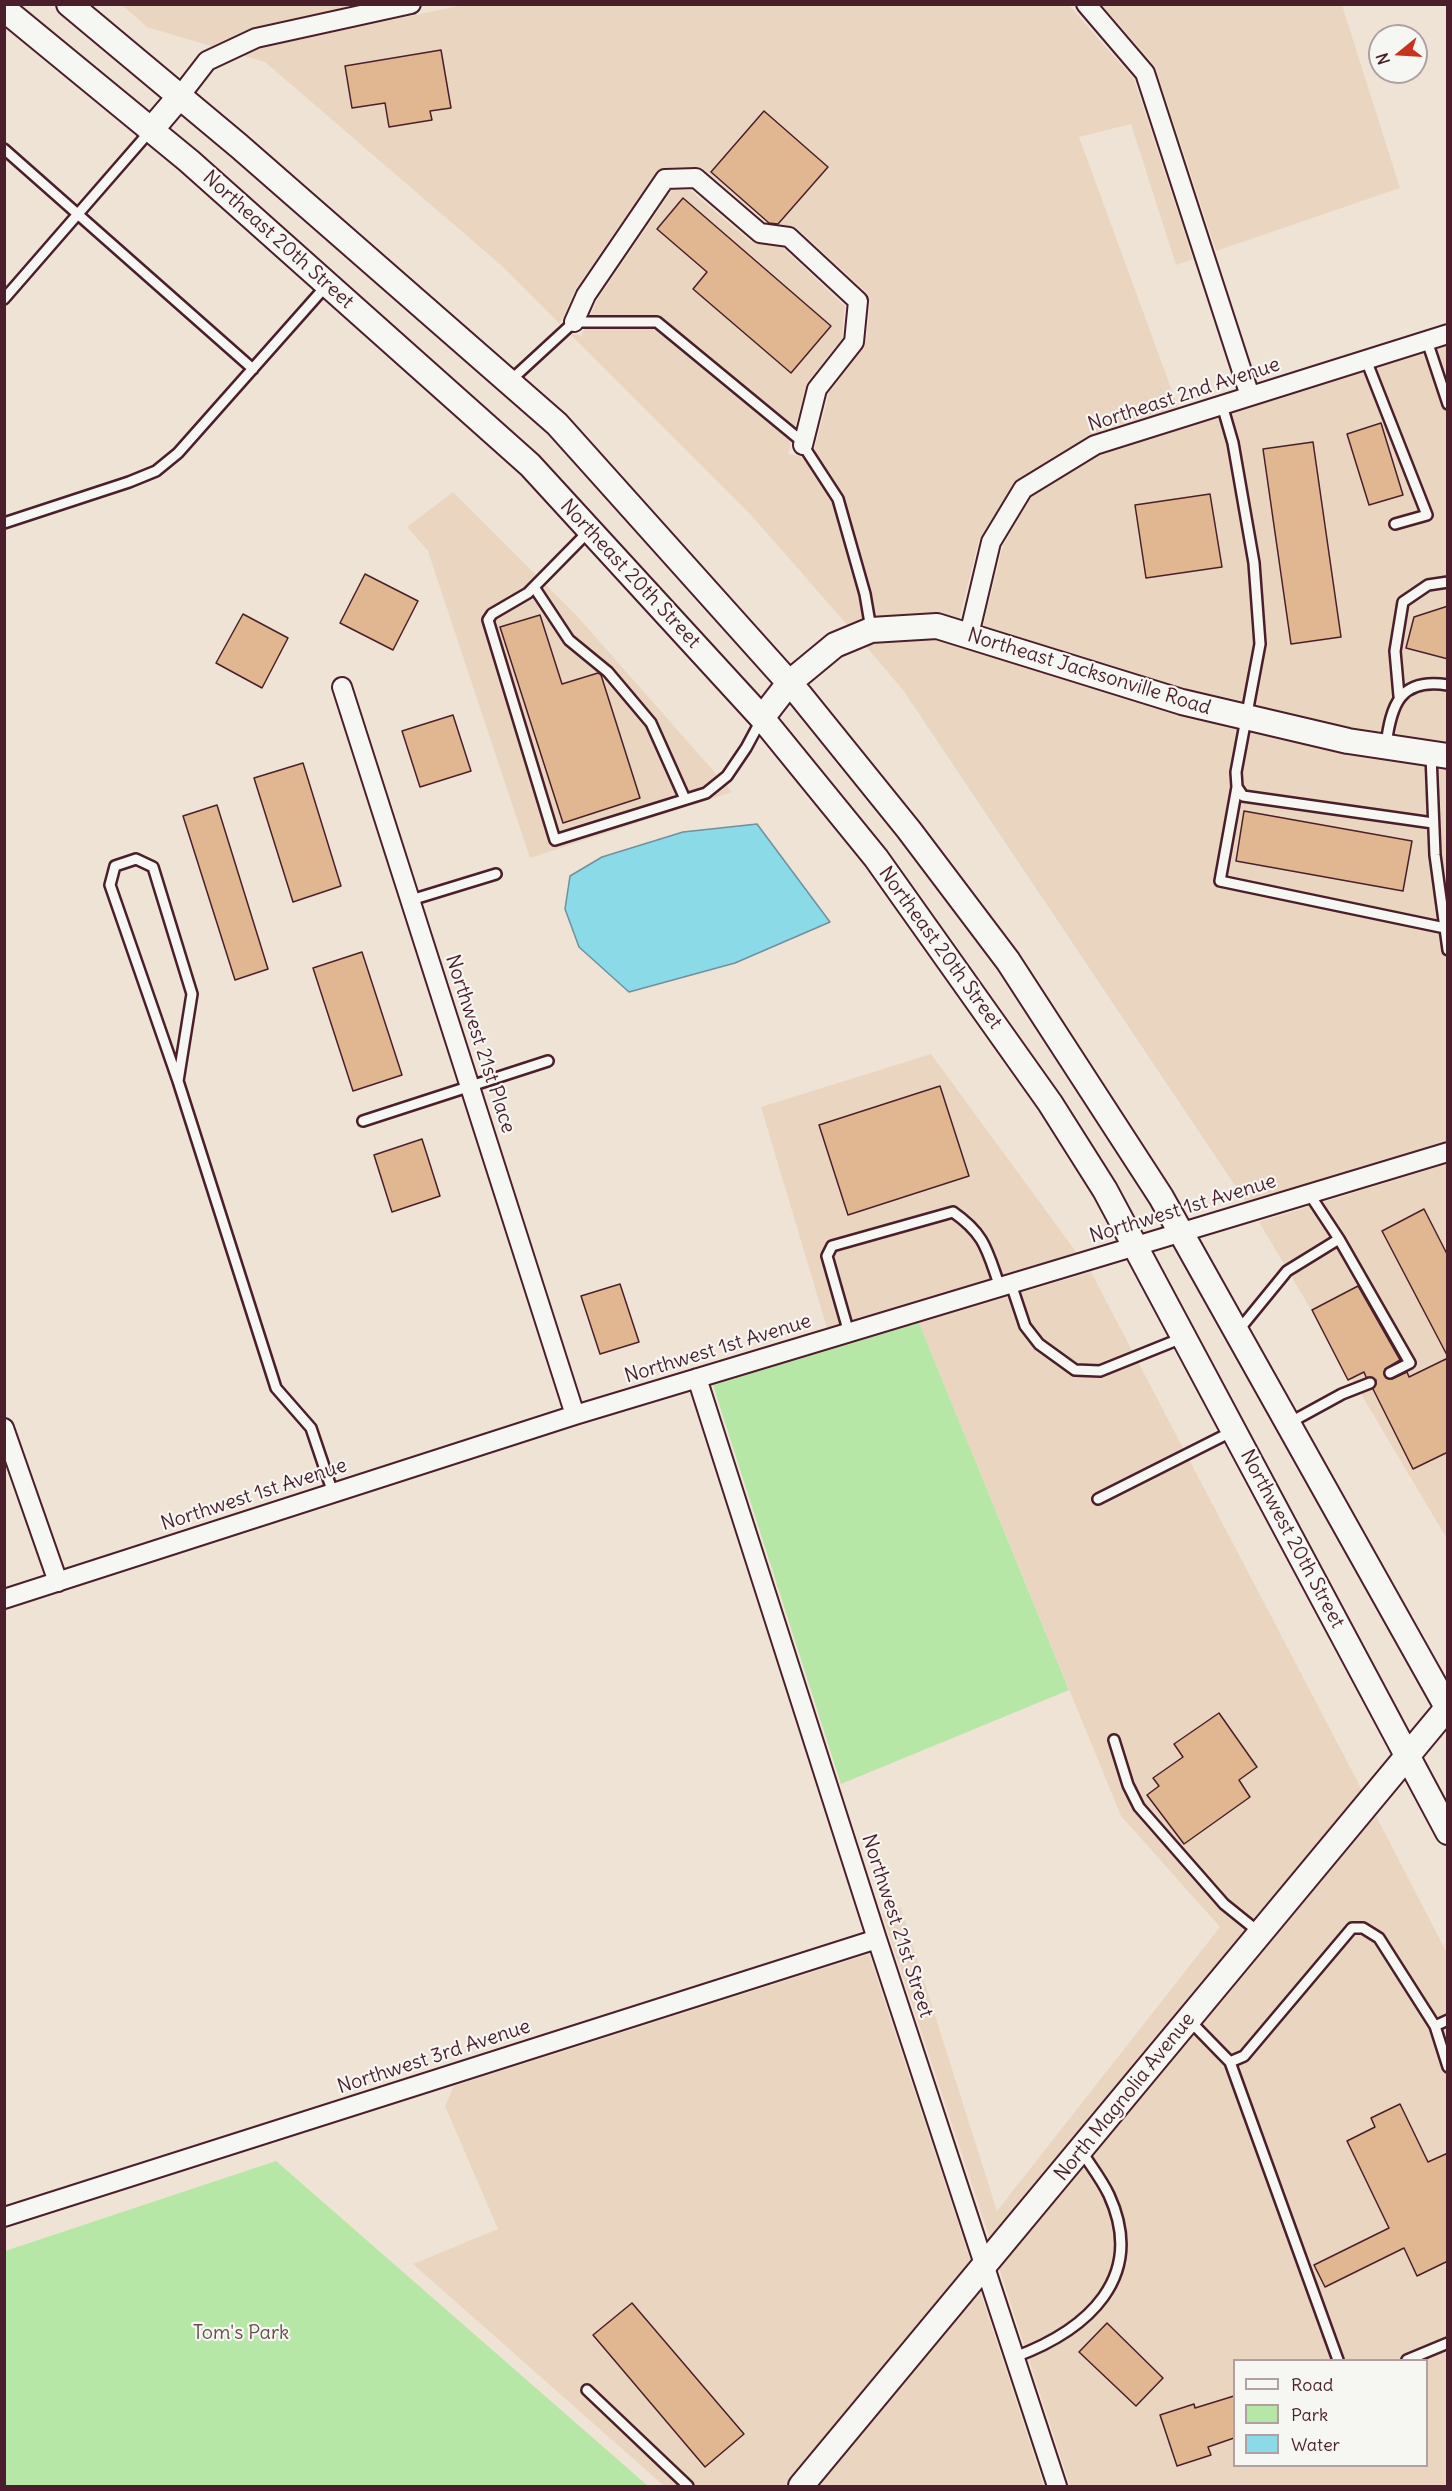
<!DOCTYPE html>
<html>
<head>
<meta charset="utf-8">
<style>
	body { margin:0 }
	#map { position:relative; width:1452px; height:2491px; overflow:hidden; background:#efe3d5; font-family:Delius,sans-serif }
	canvas { display:block }
	.frame { position:absolute; inset:0; border:6px solid #4a1f2b; pointer-events:none }
	.legend { position:absolute; left:1233px; top:2359px; width:195px; height:108px; box-sizing:border-box; background:#f6f6f2; border:2px solid #b1a0a2; margin:0; padding:8px 10px; list-style:none; font-size:18px; color:#4a1f2b }
	.legend li { display:flex; align-items:center; gap:12px; height:30px }
	.legend b { width:30px; border:2px solid #b1a0a2 }
	.north { position:absolute; left:1368px; top:24px; width:60px; height:60px; box-sizing:border-box; background:#f6f6f2; border:2px solid #b1a0a2; border-radius:50%; rotate:252deg; font-size:16px; font-weight:700; line-height:24px; text-align:center; color:#4a1f2b }
	.north::after { content:''; display:block; margin:auto; width:21px; height:27px; background:#c8321e; clip-path:polygon(50% 0,100% 100%,50% 72%,0 100%) }
</style>
</head>
<body>
<div id="map">
<canvas width="1452" height="2491"></canvas>
<div class="frame"></div>
<ul class="legend">
<li><b style="height:8px;background:#f6f6f2"></b>Road</li>
<li><b style="height:16px;background:#b7e7a6"></b>Park</li>
<li><b style="height:16px;background:#8bdae8"></b>Water</li>
</ul>
<div class="north">N</div>
</div>
<script>
const ctx = document.querySelector('canvas').getContext('2d');
ctx.lineJoin = 'round';
function fillPath(path, color) { ctx.fillStyle = color; ctx.fill(path, 'evenodd'); }
function stroke(path, color, width, dash) { ctx.strokeStyle = color; ctx.lineWidth = width; ctx.lineCap = dash ? 'butt' : 'round'; ctx.setLineDash(dash || []); ctx.stroke(path); }
function label(font, color, halo, rows, align = 'center') {
  ctx.font = font + ' Delius,sans-serif'; ctx.lineWidth = 4.5; ctx.setLineDash([]); ctx.textBaseline = 'middle'; ctx.strokeStyle = halo; ctx.fillStyle = color; for (const [text, x, y, turn = 0] of rows) {
    ctx.save(); ctx.translate(x, y); ctx.rotate((+turn || 0) * Math.PI / 180); ctx.textAlign = isNaN(turn) ? turn : align; if (halo) ctx.strokeText(text, 0, 0); ctx.fillText(text, 0, 0); ctx.restore();
  }
}
const built = new Path2D(`
	M122,5H358L254,27L211,46L147,27Z
	M463,5H1069L1134,79L1193,259L1176,265L1131,124L1079,137L1178,407L1092,434L1017,480L979,540L959,620L849,627L751,515L568,332L581,336L597,300L672,190H690L751,242L782,247L845,306L842,339L807,383L788,454L812,458L829,393L866,342L870,302L867,293L798,229L766,222L705,170L697,167L666,168L655,174L575,290L560,324L502,266L265,62L241,55L259,48Z
	M1102,5H1342L1400,188L1216,251L1155,66Z
	M1447,346V745L1352,730L1187,692L983,627L1003,545L1032,496L1100,455Z
	M453,492L578,617L732,792L530,858L428,551L407,527Z
	M934,637L954,644L1345,752L1447,768V1141L1246,1202L903,690L864,644L873,640Z
	M931,1054L1077,1253L827,1328L761,1107Z
	M1447,1164V1539L1259,1222Z
	M1091,1272L1362,1790L991,2242L882,1914L901,1908L997,2211L1220,1927L1121,1816L919,1323Z
	M1374,1812L1447,1953V2486H1070L999,2268ZM1234,2360H1426V2466H1234Z
	M869,1954L972,2265L786,2486H664L413,2264L498,2229L445,2106L454,2086Z
	M980,2291L1044,2486H816Z`);
const green = new Path2D(`
	M919,1323L1069,1690L841,1784L713,1385Z
	M276,2161L648,2486H5V2251Z`);
const water = new Path2D(`
	M757,824L830,922L735,963L629,992L579,947L565,909L570,876L602,857L683,832Z`);
const building = new Path2D(`
	M441,50L451,108L430,111L432,120L389,127L385,103L352,108L345,66Z
	M764,111L828,167L778,224L769,223L711,172Z
	M683,198L831,326L791,373L693,289L707,272L657,229Z
	M1381,423L1403,495L1369,505L1347,434Z
	M1313,442L1341,637L1291,644L1263,449Z
	M1210,494L1222,567L1146,578L1135,505Z
	M365,574L418,601L393,650L340,623Z
	M1448,606V659L1406,648L1414,617Z
	M243,614L288,638L262,688L216,663Z
	M540,615L562,684L598,673L601,675L640,798L563,823L500,627Z
	M453,715L471,771L420,787L402,731Z
	M303,763L341,886L293,902L254,778Z
	M217,805L268,969L235,980L183,816Z
	M1244,811L1412,841L1403,891L1236,861Z
	M362,952L402,1075L353,1091L313,968Z
	M940,1086L969,1176L848,1215L819,1125Z
	M422,1139L440,1196L392,1212L374,1155Z
	M1424,1209L1448,1256V1357L1382,1231Z
	M620,1284L639,1342L600,1354L581,1296Z
	M1358,1286L1400,1360L1385,1369L1386,1378L1392,1379L1407,1372L1409,1377L1448,1358V1452L1413,1469L1373,1389L1376,1380L1366,1377L1364,1372L1348,1380L1312,1310Z
	M1219,1713L1257,1767L1239,1780L1250,1797L1184,1844L1147,1795L1159,1786L1153,1778L1183,1757L1174,1744Z
	M1400,2104L1428,2162L1448,2153V2261L1417,2276L1404,2248L1325,2287L1314,2265L1389,2228L1347,2141L1375,2127L1371,2118Z
	M632,2303L744,2434L705,2467L593,2335Z
	M1107,2323L1163,2378L1136,2406L1079,2352Z
	M1234,2396V2438L1208,2447L1211,2455L1177,2466L1160,2415L1194,2404L1195,2408Z`);
const lane = new Path2D(`
	M4,149L253,369
	M4,299L151,130
	M1427,341L1448,404
	M1366,360L1427,515L1395,524
	M511,380L574,322H657L799,439L838,499L865,594L871,629
	M1222,405L1233,443L1254,563L1260,644L1236,772L1237,787L1243,796L1433,823
	M4,523L129,482L156,471L178,453L326,286
	M589,531L528,593L492,614L488,620L555,840L706,793L727,776L746,748L761,720
	M534,587L569,640L608,672L651,723L685,799
	M1399,696L1395,651L1403,602L1428,585L1448,582
	M1386,745C1391,705 1400,677 1448,685
	M1431,755L1435,855L1448,950
	M1237,787L1220,881L1445,928
	M411,900L496,874
	M178,1081L192,994L153,867L136,859L115,866L110,885L178,1081L276,1388L311,1428L333,1493
	M363,1121L548,1061
	M1310,1195L1339,1239L1410,1363L1390,1373
	M1011,1284L1025,1326L1039,1344L1075,1370L1100,1371L1182,1338
	M1238,1331L1287,1271L1339,1239
	M849,1333L827,1256L832,1246L953,1212C986,1235 987,1251 1000,1287
	M1289,1423L1342,1394L1370,1383
	M1098,1499L1233,1431
	M1114,1740L1128,1785L1139,1807L1224,1904L1260,1933
	M1190,2021L1230,2062L1338,2360
	M1435,2026L1448,2067
	M1230,2062L1244,2056L1352,1928H1363L1379,1938L1435,2026L1448,2020
	M1015,2357C1087,2330 1147,2278 1109,2195C1102,2180 1091,2166 1082,2152
	M1407,2360L1448,2343
	M587,2390L688,2486`);
const street = new Path2D(`
	M1086,4L1145,73L1250,396
	M180,96L207,61L256,38L411,4
	M574,322L586,295L665,179L696,178L760,233L789,237L858,301L854,342L817,389L803,445
	M969,635L991,542L1023,489L1095,445L1448,334
	M342,687L575,1415
	M697,1378L877,1939L1057,2486
	M4,1428L58,1582
	M4,1599L575,1415L1448,1152
	M4,2217L877,1939`);
const secondary = new Path2D(`
	M69,4L239,146L557,424L800,695L909,830L1008,961L1161,1197L1448,1709
	M4,9L189,161L530,465L762,718L876,858L1050,1103L1105,1190L1448,1832
	M151,130L180,96
	M762,718L789,683L835,645L871,630L937,626L1182,702L1348,741L1448,756
	M801,2486L1448,1707`);
const streetNames = [
	["Northeast 20th Street",278,240,42],
	["Northeast 2nd Avenue",1184,395,-18],
	["Northeast 20th Street",630,574,47],
	["Northeast Jacksonville Road",1089,672,17],
	["Northeast 20th Street",940,948,54],
	["Northwest 21st Place",480,1044,72],
	["Northwest 1st Avenue",1183,1209,-17],
	["Northwest 1st Avenue",718,1349,-17],
	["Northwest 1st Avenue",254,1495,-18],
	["Northwest 20th Street",1292,1539,62],
	["Northwest 21st Street",897,1926,72],
	["Northwest 3rd Avenue",434,2057,-18],
	["North Magnolia Avenue",1125,2097,-51]
];
const parkNames = [
	["Tom's Park",241,2333]
];
fillPath(built, '#ead6c0');
fillPath(green, '#b7e7a6');
fillPath(water, '#8bdae8');
stroke(water, '#718f9c', 1.5);
fillPath(building, '#e0b790');
stroke(building, '#4a1f2b', 1.5);
stroke(lane, '#4a1f2b', 14);
stroke(street, '#4a1f2b', 22);
stroke(secondary, '#4a1f2b', 28);
stroke(lane, '#f6f6f2', 9);
stroke(street, '#f6f6f2', 18);
stroke(secondary, '#f6f6f2', 24);
label('20px', '#4a1f2b', '#f6f6f2', streetNames);
label('20px', '#65514a', '#f6f6f2', parkNames);
</script>
</body>
</html>
